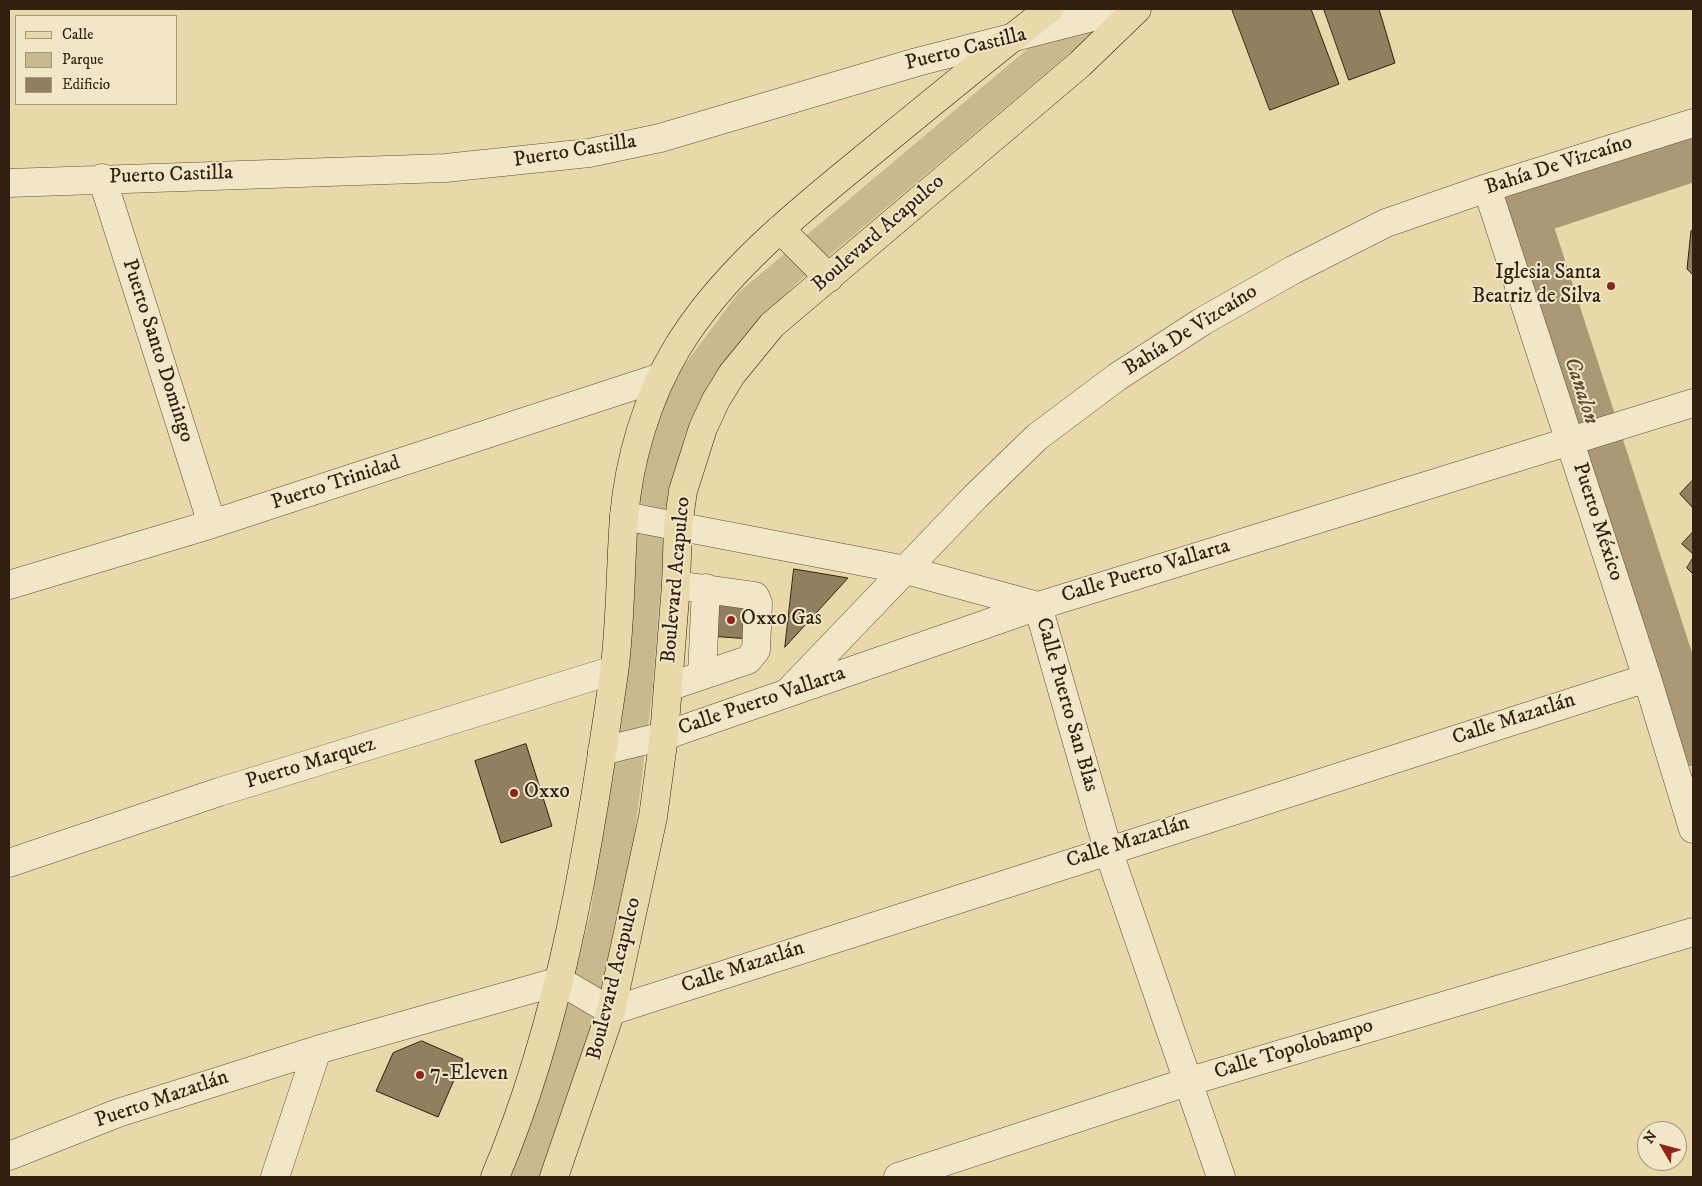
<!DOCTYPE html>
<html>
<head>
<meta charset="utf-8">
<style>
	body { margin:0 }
	#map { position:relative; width:1702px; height:1186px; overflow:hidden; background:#e9d8a9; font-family:"IM FELL DW Pica",serif }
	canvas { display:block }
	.frame { position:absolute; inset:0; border:10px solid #321f0f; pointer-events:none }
	.legend { position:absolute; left:15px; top:15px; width:162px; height:90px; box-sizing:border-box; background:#f1e6c7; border:1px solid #a5967d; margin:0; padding:6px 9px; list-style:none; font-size:15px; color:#321f0f }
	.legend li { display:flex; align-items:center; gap:10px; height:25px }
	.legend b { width:25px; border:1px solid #a5967d }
	.north { position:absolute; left:1637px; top:1121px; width:50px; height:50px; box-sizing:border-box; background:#f1e6c7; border:1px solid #a5967d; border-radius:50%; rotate:307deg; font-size:14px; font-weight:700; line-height:20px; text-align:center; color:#321f0f }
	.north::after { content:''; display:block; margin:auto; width:18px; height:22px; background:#8f2418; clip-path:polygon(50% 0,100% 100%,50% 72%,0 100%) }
</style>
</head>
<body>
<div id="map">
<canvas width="1702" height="1186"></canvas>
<div class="frame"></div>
<ul class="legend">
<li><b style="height:6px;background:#e9d8a9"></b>Calle</li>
<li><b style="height:14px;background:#cab98f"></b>Parque</li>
<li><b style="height:14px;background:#917f5f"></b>Edificio</li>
</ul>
<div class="north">N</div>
</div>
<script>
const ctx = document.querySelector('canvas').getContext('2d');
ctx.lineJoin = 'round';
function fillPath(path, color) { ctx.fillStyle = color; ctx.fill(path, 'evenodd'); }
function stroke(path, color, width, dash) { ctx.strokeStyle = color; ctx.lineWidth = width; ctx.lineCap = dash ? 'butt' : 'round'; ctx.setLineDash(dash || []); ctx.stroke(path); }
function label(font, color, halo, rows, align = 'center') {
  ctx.font = font + ' "IM FELL DW Pica",serif'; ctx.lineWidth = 4; ctx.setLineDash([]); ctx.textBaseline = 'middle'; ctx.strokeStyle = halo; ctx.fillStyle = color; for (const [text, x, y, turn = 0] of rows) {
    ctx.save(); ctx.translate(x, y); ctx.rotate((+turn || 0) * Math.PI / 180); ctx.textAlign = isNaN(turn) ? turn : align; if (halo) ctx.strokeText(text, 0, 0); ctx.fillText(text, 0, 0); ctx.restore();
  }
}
const green = new Path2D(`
	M1075,9H1122L798,282L749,332L726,362L685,434L667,511L652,694L624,923L601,1014L540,1177H506L572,987L591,910L607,787L634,516L648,448L662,407L680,371L739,292Z`);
const river = new Path2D(`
	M1693,155L1522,212L1693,740`);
const building = new Path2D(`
	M1232,9H1311L1339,84L1270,110Z
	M1324,9H1379L1395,63L1349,80Z
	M1693,230V275L1687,269L1691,231Z
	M1693,480V508L1680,494Z
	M1693,532V554L1682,544Z
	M1693,558V574L1687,568Z
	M794,569L848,578L785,647Z
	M697,600L767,604L765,640L695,635Z
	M526,744L552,826L501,843L475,761Z
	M422,1041L463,1059L438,1117L376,1091L393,1053Z`);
const minor = new Path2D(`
	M102,178L212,524
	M9,183L445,168L589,153L660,138L917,62L1124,9
	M1487,188L1647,678L1693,829
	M624,516L906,570L1038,606L1108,850L1221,1177
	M9,585L212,524L661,377
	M702,675L706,588
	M668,687L748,660L756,650L758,603L755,596L676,585
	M791,689L975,497L1037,437L1117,377L1203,321L1293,270L1386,223L1487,188L1693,123
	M602,751L664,736L1038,606L1693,403
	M9,863L219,792L614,670
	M9,1156L118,1113L317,1050L560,981L611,1011L1647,678
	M275,1177L317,1050
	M898,1177L1187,1082L1693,932`);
const major = new Path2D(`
	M780,229L829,278
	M495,1177C563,1017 589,844 614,673C621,621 620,569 624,517C629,459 647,398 677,348C726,267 806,206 879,146C935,100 991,54 1049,9
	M554,1177L611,1011L653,817L664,736L676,585L678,526L683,491L703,428L716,400L732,374L772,325L1080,64L1137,9`);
const markers = [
	[1611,286,5,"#8f2418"],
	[731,620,5,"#8f2418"],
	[514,793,5,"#8f2418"],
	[420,1075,5,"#8f2418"]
];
const streetNames = [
	["Puerto Castilla",966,50,-14],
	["Puerto Castilla",575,152,-9],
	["Bahía De Vizcaíno",1559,166,-18],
	["Puerto Castilla",171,176,-2],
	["Boulevard Acapulco",879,234,-41],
	["Bahía De Vizcaíno",1191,331,-32],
	["Puerto Santo Domingo",157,351,72],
	["Puerto Trinidad",336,484,-18],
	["Puerto México",1597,522,72],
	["Calle Puerto Vallarta",1146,572,-17],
	["Boulevard Acapulco",677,580,-85],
	["Calle Puerto Vallarta",762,702,-19],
	["Calle Puerto San Blas",1066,705,74],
	["Calle Mazatlán",1514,720,-18],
	["Puerto Marquez",311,764,-17],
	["Calle Mazatlán",1128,843,-18],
	["Calle Mazatlán",743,968,-18],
	["Boulevard Acapulco",615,979,-76],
	["Calle Topolobampo",1294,1050,-17],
	["Puerto Mazatlán",162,1100,-19]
];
const poiNames = [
	["Iglesia Santa",1601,274,"right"],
	["Beatriz de Silva",1601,298,"right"],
	["Oxxo Gas",741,620],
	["Oxxo",524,793],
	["7-Eleven",430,1075]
];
const waterNames = [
	["Canalon",1580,391,72]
];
fillPath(green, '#cab98f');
stroke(river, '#ab9975', 52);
fillPath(building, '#917f5f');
stroke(building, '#321f0f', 1);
stroke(minor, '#604d36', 29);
stroke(major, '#321f0f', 29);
stroke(minor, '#f1e6c7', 28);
stroke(major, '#e9d8a9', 28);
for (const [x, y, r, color] of markers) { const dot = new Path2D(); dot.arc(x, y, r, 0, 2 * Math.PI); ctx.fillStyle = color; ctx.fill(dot); stroke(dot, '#f1e6c7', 2); }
label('21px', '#321f0f', '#f1e6c7', streetNames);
label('21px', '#321f0f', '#f1e6c7', poiNames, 'left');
label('italic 22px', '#5c4a33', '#f1e6c7', waterNames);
</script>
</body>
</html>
